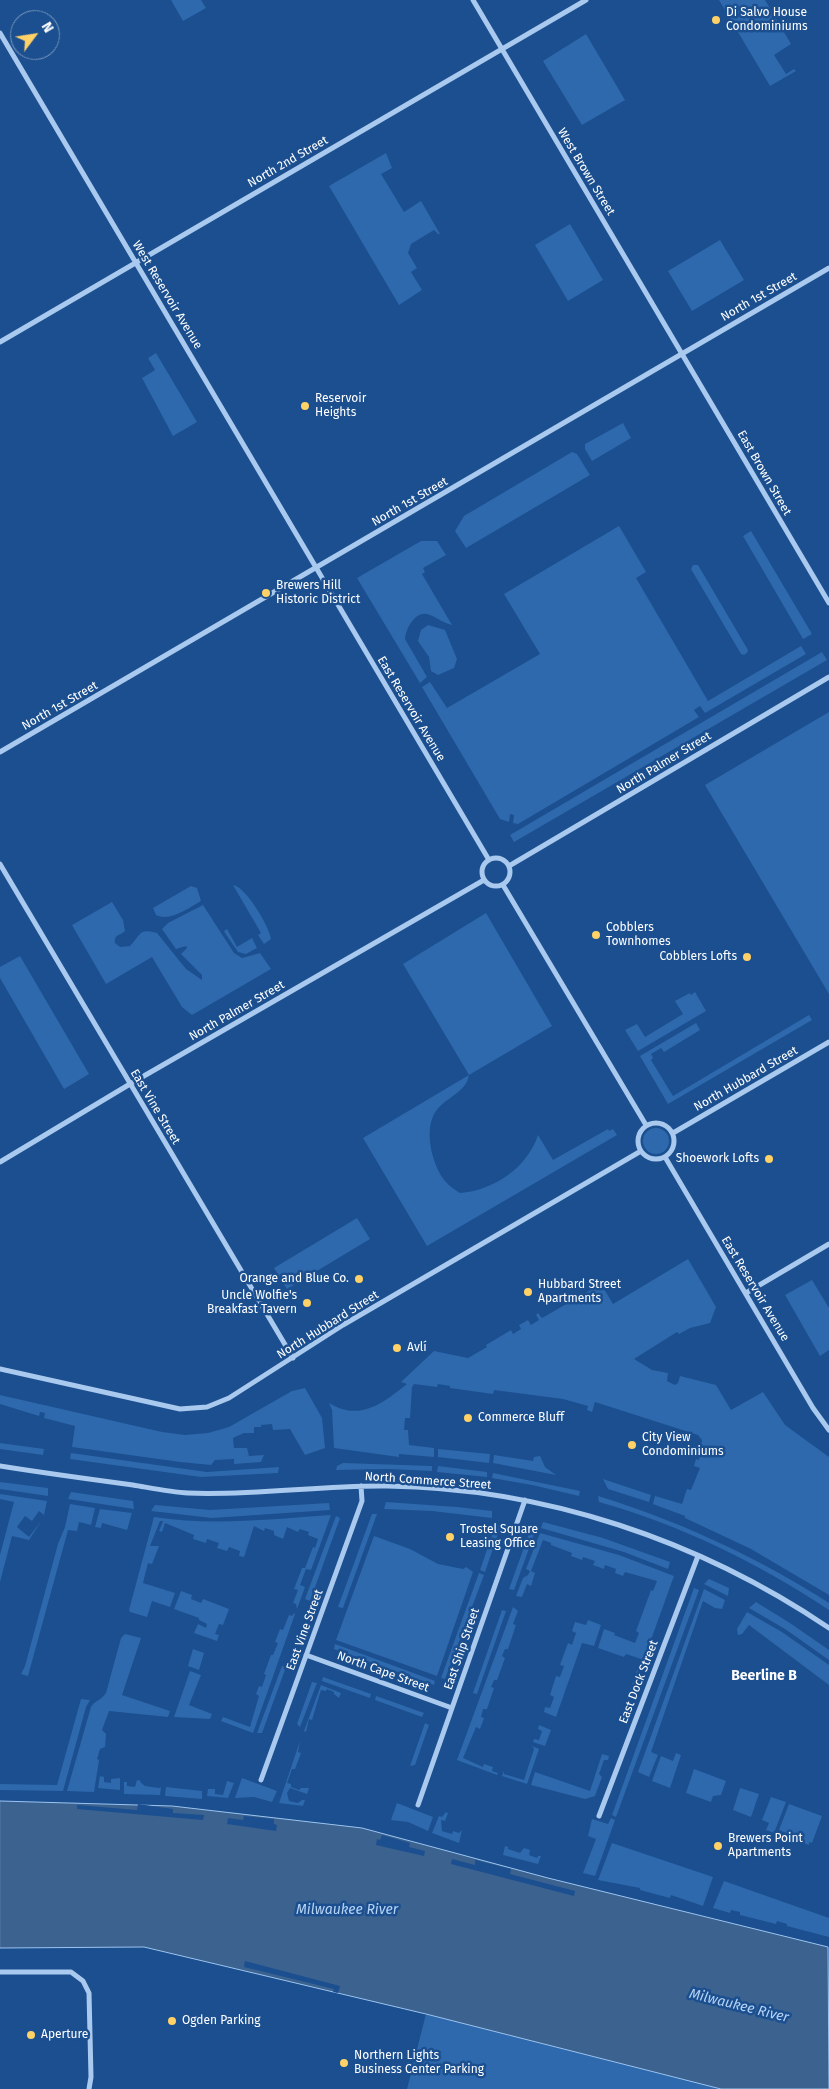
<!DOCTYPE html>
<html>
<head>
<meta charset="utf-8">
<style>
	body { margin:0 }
	#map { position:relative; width:829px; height:2089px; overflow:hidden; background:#1b4f8f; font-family:"Fira Sans",sans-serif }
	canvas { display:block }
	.north { position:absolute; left:10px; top:10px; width:50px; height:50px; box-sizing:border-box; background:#1b4f8f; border:1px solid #7695bc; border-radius:50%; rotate:59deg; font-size:14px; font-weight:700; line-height:20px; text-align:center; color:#fff }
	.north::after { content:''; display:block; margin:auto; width:18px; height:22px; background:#ffd166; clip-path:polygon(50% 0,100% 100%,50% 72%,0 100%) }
</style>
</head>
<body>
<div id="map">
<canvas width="829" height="2089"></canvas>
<div class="north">N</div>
</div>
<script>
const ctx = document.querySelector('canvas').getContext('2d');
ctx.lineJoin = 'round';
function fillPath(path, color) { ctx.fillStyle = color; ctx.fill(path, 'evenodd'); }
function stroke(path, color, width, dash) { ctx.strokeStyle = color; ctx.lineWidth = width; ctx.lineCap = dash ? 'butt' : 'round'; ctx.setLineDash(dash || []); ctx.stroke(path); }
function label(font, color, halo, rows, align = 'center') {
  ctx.font = font + ' "Fira Sans",sans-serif'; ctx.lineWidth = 5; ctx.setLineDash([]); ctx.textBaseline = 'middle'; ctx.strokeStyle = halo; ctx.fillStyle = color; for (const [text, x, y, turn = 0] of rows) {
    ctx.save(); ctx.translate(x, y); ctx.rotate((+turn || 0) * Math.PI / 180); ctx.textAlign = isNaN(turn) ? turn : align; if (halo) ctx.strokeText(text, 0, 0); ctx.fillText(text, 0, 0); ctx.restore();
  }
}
const green = new Path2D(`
	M171,0H201L206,8L183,21Z
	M719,0H765L791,44L774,55L786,74L794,69L796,71L770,86Z
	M586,34L625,100L582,125L543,61Z
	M386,153L392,168L381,174L404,212L421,201L440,234H438L434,230L411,244L408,253L417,268L411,272L422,290L399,305L329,186Z
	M570,224L603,280L568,301L535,245Z
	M720,240L744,280L692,311L668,271Z
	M156,353L197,422L173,436L142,378L155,370L148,358Z
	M623,423L631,438L592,461L585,449V444Z
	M572,452L577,454L590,475L466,548L455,531L464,516Z
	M619,526L646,572L636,578L708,701L801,646L806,654L705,713L700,706L694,710L699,717L518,824L513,823L514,815L510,814L509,822L500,819L422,687L430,682L447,708L540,654L504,594Z
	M751,531L812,634L803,639L743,536Z
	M421,541H437L446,555L423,568L425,572L422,574L452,625C443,623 438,618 430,615C416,609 406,628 405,639L427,677L420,683L357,578Z
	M693,565H698L748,650L747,653L744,655L741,654L691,569Z
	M428,625L445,630L457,659L454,668L438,675L431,671L429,657L418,641L421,630Z
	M822,652L827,660L514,842L510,835Z
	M829,712V994L705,785Z
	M233,885C246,887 269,926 271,939L264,944L258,935L261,933Z
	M191,886L197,888L201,901C189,908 170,922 156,915L153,908Z
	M112,902L123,920L125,931C120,936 114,934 115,943L120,947L130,946C141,935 138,928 157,933L186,969L202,980V975L181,954L187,948L186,946L176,949L162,929L168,923L203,905L234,953L242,958L260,953L271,969L192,1015L182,1007L152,957L106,984L72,925Z
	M486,913L552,1026L469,1075C466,1093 446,1097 436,1111C423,1129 432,1165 445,1181C449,1186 455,1190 460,1193C493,1191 528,1167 538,1135L553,1160L608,1129L609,1131L613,1129L617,1135L427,1246L363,1138L469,1075L403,964Z
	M227,929L237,947L252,938L257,948L246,954L238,952L225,933L224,931Z
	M20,956L89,1074L64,1089L0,978V967Z
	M695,992L706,1011L638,1051L625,1030L637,1024L645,1037L683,1014L675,1001L690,993L691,995Z
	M809,1015L812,1020L668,1104L640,1056L696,1023L700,1030L664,1052L661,1048L651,1054L653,1058L651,1060L673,1096Z
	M643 1141a13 13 0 1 1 26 0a13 13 0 1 1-26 0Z
	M357,1218L370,1239L287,1289L274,1268Z
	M688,1259L716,1307L710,1323L690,1328L679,1334L677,1332L634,1359L652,1370L668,1373L667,1381L675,1385L678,1383L680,1376L716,1385L731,1410L763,1392L785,1425L829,1457V1595L751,1549L685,1518V1516L653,1504L655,1496L682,1504L687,1489L691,1490L700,1468L694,1466L696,1459L699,1460L702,1440L698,1435L595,1402L592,1412L587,1410L588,1406L563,1399L494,1390L493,1394L450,1388V1386L438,1384L437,1387L414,1384L412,1387L410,1418H405L404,1430H408L409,1445L434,1448V1457L399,1454V1457L334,1448L332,1410L329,1403C360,1422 383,1403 407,1384L401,1382L434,1351L468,1358L487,1347L486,1345L511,1330L513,1334L521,1329L519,1325L528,1320L531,1325L539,1320L536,1315L538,1313L542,1318L601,1284L613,1304Z
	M812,1280L829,1308V1350L820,1356L785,1295Z
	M305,1388L322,1418L325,1448L305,1455L290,1429L273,1430L272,1424L261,1425V1427H254V1433H244L233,1438L234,1448H247L249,1456L264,1455L261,1462L234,1464V1459L215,1460L211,1465L180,1462L72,1447L75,1426L44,1418L45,1413L40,1412L39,1416L0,1404V1395L162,1432L185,1435L208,1433L229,1427L292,1391Z
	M0,1443L44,1449L43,1455L0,1449Z
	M438,1449L490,1454L489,1463L438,1457Z
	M71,1453L207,1472L279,1467L278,1473L201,1477L70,1459Z
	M494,1455L533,1461L534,1457L540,1456L545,1467L556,1475L493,1463Z
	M343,1463L432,1466V1471L388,1469L336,1470L337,1466Z
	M438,1466L487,1472V1477L437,1472Z
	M493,1473L580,1491L579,1496L532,1485L492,1478Z
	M603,1479L651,1495L649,1502L608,1489Z
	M0,1482L48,1488V1496L0,1489Z
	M71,1492L133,1501L134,1509L68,1499Z
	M0,1494L47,1501L44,1515L39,1511L32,1521L25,1516L17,1527L29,1537L42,1520L29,1540L12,1536L0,1582V1555L14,1502L0,1499Z
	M598,1496C676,1520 748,1553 818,1596L829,1603V1610C758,1563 681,1525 599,1502Z
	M386,1502L457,1507L492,1511V1518L432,1511L384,1509Z
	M329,1503L330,1510L212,1518L151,1511L155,1505L210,1510Z
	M70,1504L95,1508L91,1525L79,1522L77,1531L68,1530L28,1676L21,1674L25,1666L58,1544L65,1527Z
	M100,1509L132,1513L127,1530L102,1523L101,1528L95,1527Z
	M372,1514H377L343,1608L338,1607Z
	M331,1515L311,1570L306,1569L300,1585L305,1587L297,1609L296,1604L293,1603L298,1590L294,1589L302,1568H305L313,1547L315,1548L318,1539L308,1535L309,1532L300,1529L298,1532L287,1527L283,1539L274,1535V1531L265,1528L264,1531L254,1526L244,1557L239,1556L240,1551L229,1547L227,1551L217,1548L219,1543L207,1539L206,1543L193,1539L194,1535L165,1523L162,1532L159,1531L163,1521H160L150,1546H159L152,1564L148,1563L143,1583L175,1593L170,1607L152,1601L147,1617L130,1612L129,1610L154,1517C213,1526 272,1519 331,1515Z
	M336,1516L340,1518L310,1601L305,1599Z
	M543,1522L603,1538L670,1562L668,1569L624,1552L541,1528Z
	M496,1524L501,1525L485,1572L480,1570Z
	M530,1531L535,1532L514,1590L509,1589Z
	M540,1533L619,1555L674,1576L622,1720L620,1719L641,1659L626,1654L624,1657L598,1648L604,1629L615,1633L614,1635L635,1643L639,1633L636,1631L651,1590L653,1591L657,1581L625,1572L623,1576L615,1573L616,1569L605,1565L604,1569L593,1565L595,1561L583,1557L582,1560L571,1556L572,1553L551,1545V1543L543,1540L531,1571L535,1573L531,1586L527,1584L522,1597L516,1596L523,1578L528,1575L530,1571L526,1569Z
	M374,1536L410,1549L438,1564L463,1569L466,1567L473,1572L437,1676L336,1640Z
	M479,1573L484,1575L445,1679L441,1678Z
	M709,1579L729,1588L728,1596L704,1584Z
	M694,1588L699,1590L616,1817L612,1815Z
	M704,1589L725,1600L722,1609L715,1608L703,1601L651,1752L658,1755L649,1777L638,1772Z
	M181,1591L192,1595L191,1599L201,1603L203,1599L229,1609L223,1625L219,1624L215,1634L219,1635L217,1641L194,1633L198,1624L206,1628L207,1624L199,1620V1618L174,1609Z
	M756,1602L790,1623L829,1650V1660L785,1629L749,1608Z
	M513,1607L518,1611L513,1624L516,1625L508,1649H505L502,1656L505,1658L497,1680H494L491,1687L494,1688L487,1709H483L481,1717L484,1718L480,1729L476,1727L463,1758L483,1767L484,1764L493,1767L492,1771L498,1773L497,1775L457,1760Z
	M502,1610L506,1611L477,1694L473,1693Z
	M747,1612L782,1632L829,1665V1685L749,1625L742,1634L738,1635L737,1629Z
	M294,1613L295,1614L253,1733L221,1721L223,1717L250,1727L259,1696L256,1694L259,1686L262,1687L266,1675L264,1674L271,1655H273L278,1643L275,1642L280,1629L283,1630L289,1615L292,1616Z
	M588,1620L601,1625L594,1646L582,1643L556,1717L544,1712L545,1707L550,1708L554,1697L550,1695L556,1676L560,1677L564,1666L560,1665L568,1643L572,1645L576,1633L572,1631L575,1622L586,1625Z
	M125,1634L141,1638L122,1695L170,1711L168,1717L109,1711L102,1730L106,1734L105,1747L100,1749L97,1759L99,1760L94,1792L67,1791L91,1707C94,1701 102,1700 106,1693L121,1638Z
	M335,1644L435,1681L434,1685L334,1649Z
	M193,1649L204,1653L199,1670L188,1666Z
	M282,1666L286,1667L262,1733H257Z
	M190,1671L201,1675L189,1705L212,1714L210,1719L174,1717Z
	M323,1677L371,1694L370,1698L322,1681Z
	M312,1682L317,1683L300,1727L297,1724Z
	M321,1685L341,1693L339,1698L334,1694V1692L327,1689L326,1691L321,1690L312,1720L309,1719L306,1732L304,1731Z
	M376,1696L424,1713L422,1717L375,1700Z
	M81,1699L90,1700L86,1707L63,1791L0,1790V1784L57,1785Z
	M425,1723L429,1725L415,1765L410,1766Z
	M539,1725L551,1730L545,1746L533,1742L534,1739L539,1740L542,1731L538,1729Z
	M300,1741L298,1752L301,1753L295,1769H292L287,1783L291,1784V1787L299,1790L301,1788H309L307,1794L290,1788L287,1793L289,1801L298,1803L302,1800H305L303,1806L279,1803Z
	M532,1746L539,1749L527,1784L502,1776L504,1771V1774L524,1780L534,1749Z
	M676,1753L681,1755L670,1788L652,1781L661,1756L673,1761Z
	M602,1754L609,1756L608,1760H604L599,1774L602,1777L595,1796L585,1799L531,1785L535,1772L590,1791Z
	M694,1769L726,1781L721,1795L713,1796L711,1802L686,1793Z
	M100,1776L104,1777V1782L111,1783V1779L120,1778V1790L98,1788Z
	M242,1778L277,1791L272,1802L254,1797L235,1798Z
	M137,1780L141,1781L140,1782L145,1786L159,1788L161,1787L160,1795L124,1794V1782H127V1786L135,1787Z
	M227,1781L234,1783L228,1798L207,1796L208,1789H215V1794L223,1795Z
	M166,1787L202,1791V1799L165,1796Z
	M740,1788L759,1794L751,1817L733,1810Z
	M771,1797L786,1802L774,1833L766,1830L769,1823L762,1820Z
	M397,1803L433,1817L428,1831L408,1822L391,1820Z
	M789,1804L822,1816L812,1843L809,1842V1845L785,1837L786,1833L779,1830Z
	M446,1812L448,1813L445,1821L441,1820L442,1831L452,1834L453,1831L459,1833L462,1830L459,1843L432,1833L439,1816L442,1817Z
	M611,1818L615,1820L595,1876L583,1873L596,1839L588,1836L592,1819L608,1824Z
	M612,1843L713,1877L703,1906L671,1895L670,1898L640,1890V1888L598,1880Z
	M505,1846L508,1847V1849L520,1853L524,1848L530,1850L529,1855L537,1858L538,1856H541L538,1864L503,1855Z
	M724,1881L829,1918V1937L787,1926V1924L777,1921L776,1924L740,1915V1912L731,1910L730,1913L713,1908Z
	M426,2014L721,2089H407Z`);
const water = new Path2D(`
	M0,1801L172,1806L362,1828L548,1878L828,1947L829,2089H721L426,2014L144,1947L0,1948Z`);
const pier = new Path2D(`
	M138,1804L173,1809V1813L204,1815L203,1820L77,1809V1805L137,1810Z
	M244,1816L274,1819V1824L277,1825L276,1831L227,1824L228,1818L243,1820Z
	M382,1835L410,1843L409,1847L425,1851L424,1856L376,1845L377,1839L380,1840Z
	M452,1859L475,1865V1860L511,1869L510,1874L575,1891L574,1896L451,1864Z
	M245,1961L340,1986L338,1993L333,1992L334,1989L244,1967Z`);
const minor = new Path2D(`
	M473,0L829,603
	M0,33L489,860
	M0,342L586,0
	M0,752L829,268
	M482 872a14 14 0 1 1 28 0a14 14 0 1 1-28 0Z
	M0,864L293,1358
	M509,866L829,677
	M503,885L646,1125
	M638 1141a18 18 0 1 1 36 0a18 18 0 1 1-36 0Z
	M673,1133L829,1042
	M665,1157L813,1408L829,1430
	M0,1162L130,1084L484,880
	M746,1293L829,1244
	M0,1369L180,1409L207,1407L229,1398L343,1325L641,1151
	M0,1466C44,1473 88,1479 133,1485C151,1488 170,1492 188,1493C254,1496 320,1485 387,1486C544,1488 699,1540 829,1628
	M306,1655L452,1708
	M261,1780L362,1501L361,1486
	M418,1805L525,1500
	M599,1816L698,1556
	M0,1972H71L83,1981L89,1993L91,2077L89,2089`);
const markers = [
	[716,20,5,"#ffd166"],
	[305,406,5,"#ffd166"],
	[266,593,5,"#ffd166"],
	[596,935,5,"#ffd166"],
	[747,957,5,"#ffd166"],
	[769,1159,5,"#ffd166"],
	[359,1279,5,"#ffd166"],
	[528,1292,5,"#ffd166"],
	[307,1303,5,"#ffd166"],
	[397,1348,5,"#ffd166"],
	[468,1418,5,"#ffd166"],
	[632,1445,5,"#ffd166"],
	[450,1537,5,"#ffd166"],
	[718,1846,5,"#ffd166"],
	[172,2021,5,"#ffd166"],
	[31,2035,5,"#ffd166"],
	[344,2063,5,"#ffd166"]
];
const poiNames = [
	["Di Salvo House",726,13],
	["Condominiums",726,27],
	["Reservoir",315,399],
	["Heights",315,413],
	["Brewers Hill",276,586],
	["Historic District",276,600],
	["Cobblers",606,928],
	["Townhomes",606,942],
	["Cobblers Lofts",737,957,"right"],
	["Shoework Lofts",759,1159,"right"],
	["Orange and Blue Co.",349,1279,"right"],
	["Hubbard Street",538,1285],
	["Apartments",538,1299],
	["Uncle Wolfie's",297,1296,"right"],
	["Breakfast Tavern",297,1310,"right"],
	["Avlí",407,1348],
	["Commerce Bluff",478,1418],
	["City View",642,1438],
	["Condominiums",642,1452],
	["Trostel Square",460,1530],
	["Leasing Office",460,1544],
	["Brewers Point",728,1839],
	["Apartments",728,1853],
	["Ogden Parking",182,2021],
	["Aperture",41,2035],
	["Northern Lights",354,2056],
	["Business Center Parking",354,2070]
];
const streetNames = [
	["North 2nd Street",288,162,-30],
	["West Brown Street",586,172,59],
	["West Reservoir Avenue",167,295,59],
	["North 1st Street",759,297,-30],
	["East Brown Street",764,473,60],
	["North 1st Street",410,502,-30],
	["North 1st Street",60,706,-30],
	["East Reservoir Avenue",411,709,59],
	["North Palmer Street",664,763,-31],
	["North Palmer Street",237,1011,-30],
	["North Hubbard Street",746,1079,-30],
	["East Vine Street",155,1107,59],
	["East Reservoir Avenue",755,1289,59],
	["North Hubbard Street",328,1325,-32],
	["North Commerce Street",428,1481,4],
	["East Vine Street",305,1630,-70],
	["East Ship Street",462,1649,-71],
	["North Cape Street",383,1672,20],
	["East Dock Street",639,1682,-69]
];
const neighbourhoodNames = [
	["Beerline B",764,1676]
];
const waterNames = [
	["Milwaukee River",347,1910],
	["Milwaukee River",739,2006,14]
];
fillPath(green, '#2e69ad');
fillPath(water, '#3c6290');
stroke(water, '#9cc4f0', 1);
fillPath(pier, '#1b4f8f');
stroke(minor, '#a9c9ee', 5);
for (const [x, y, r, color] of markers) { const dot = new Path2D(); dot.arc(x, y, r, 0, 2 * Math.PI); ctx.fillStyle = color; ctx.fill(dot); stroke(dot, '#1b4f8f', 2); }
label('12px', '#fff', '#1b4f8f', poiNames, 'left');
label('12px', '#fff', '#1b4f8f', streetNames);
label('bold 14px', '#fff', '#1b4f8f', neighbourhoodNames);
label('italic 14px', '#b5d3f5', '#1b4f8f', waterNames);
</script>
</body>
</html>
